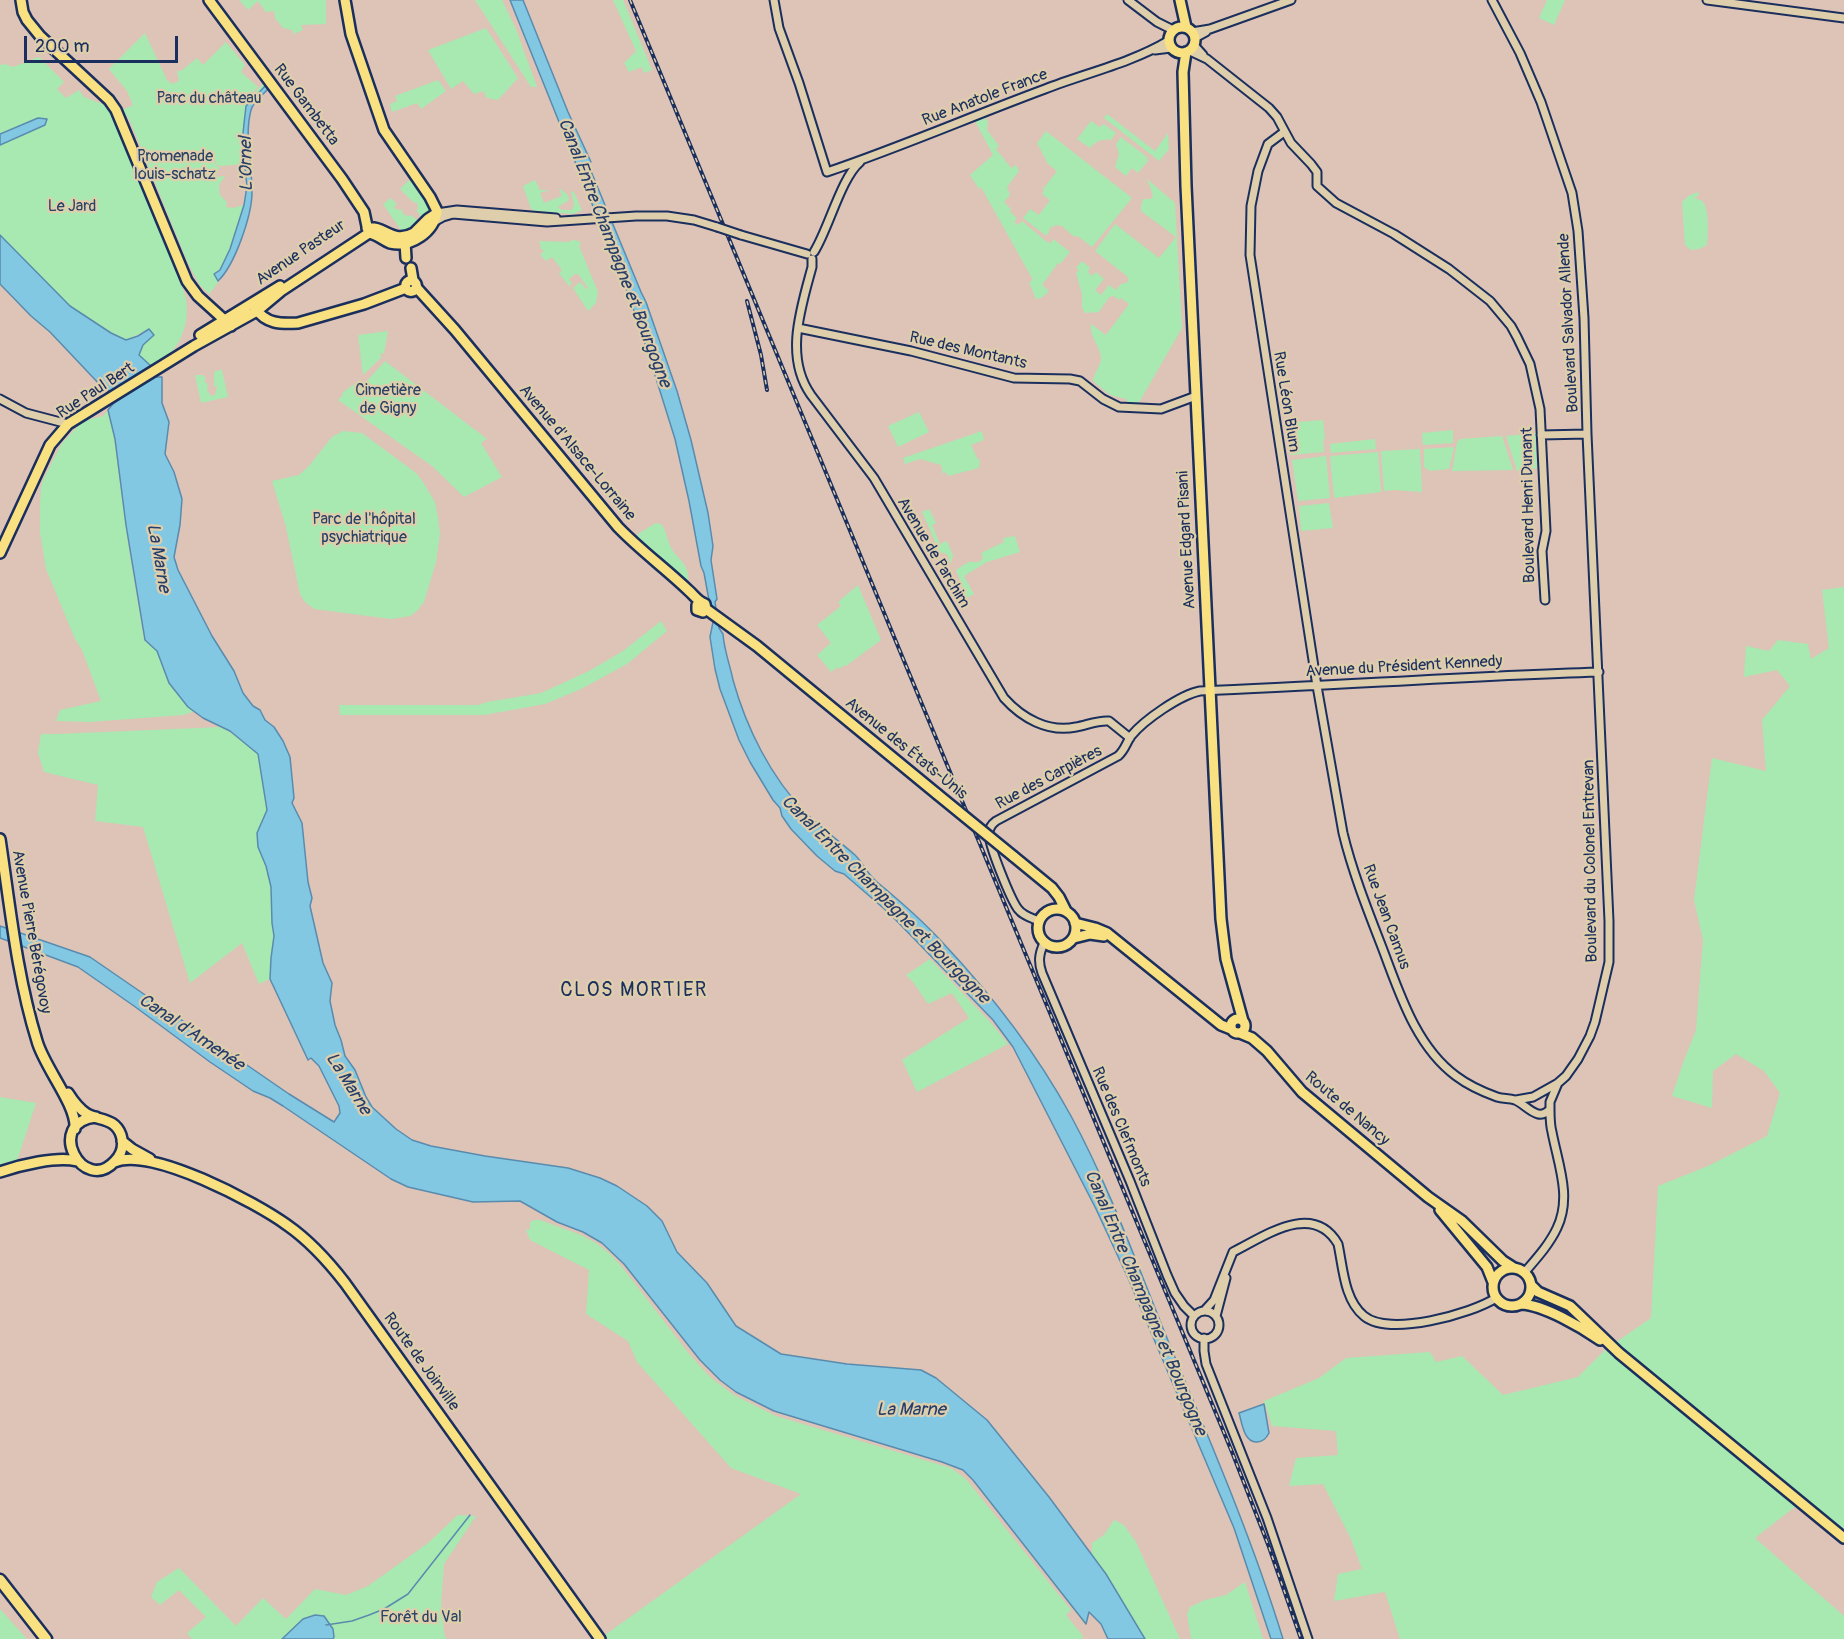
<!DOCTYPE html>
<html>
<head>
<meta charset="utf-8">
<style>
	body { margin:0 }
	#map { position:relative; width:1844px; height:1639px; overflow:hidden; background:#ddc4b6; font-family:Pangolin,sans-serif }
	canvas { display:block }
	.scale { position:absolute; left:24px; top:36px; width:154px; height:27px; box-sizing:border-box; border:3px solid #1b2f5e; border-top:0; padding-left:8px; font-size:18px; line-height:21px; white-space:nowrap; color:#1b2f5e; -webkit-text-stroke:4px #dfceab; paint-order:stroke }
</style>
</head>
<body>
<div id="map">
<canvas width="1844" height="1639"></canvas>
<div class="scale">200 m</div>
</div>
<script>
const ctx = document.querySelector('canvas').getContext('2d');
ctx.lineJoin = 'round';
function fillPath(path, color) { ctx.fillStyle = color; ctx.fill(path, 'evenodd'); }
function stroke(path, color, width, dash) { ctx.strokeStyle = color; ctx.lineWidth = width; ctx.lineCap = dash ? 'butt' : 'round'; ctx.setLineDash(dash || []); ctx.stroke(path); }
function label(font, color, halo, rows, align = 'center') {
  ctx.font = font + ' Pangolin,sans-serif'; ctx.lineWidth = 4.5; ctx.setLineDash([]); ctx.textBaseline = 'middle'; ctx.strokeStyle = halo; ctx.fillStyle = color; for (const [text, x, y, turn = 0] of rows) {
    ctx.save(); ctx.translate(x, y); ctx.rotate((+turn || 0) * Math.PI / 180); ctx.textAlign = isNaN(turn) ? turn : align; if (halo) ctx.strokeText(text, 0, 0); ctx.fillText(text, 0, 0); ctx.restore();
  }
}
const green = new Path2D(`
	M239,0H326V24L301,25L303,30L294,34L292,30L283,28L275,18L274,11L266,12L258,1L248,10Z
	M475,0H502L516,29L537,87H531Z
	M613,0H623L652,70L644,73L642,67L629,72L624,63L636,51Z
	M1547,0H1565L1554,25L1539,18Z
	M486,28L518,78L498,100L487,98L483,91L474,94L463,81L451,89L428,50Z
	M145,33L167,80L172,84L179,81L177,71H181L197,58L203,65L226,42L245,65L241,72L258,87L250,95L245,94V98L248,99L264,83L266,85L246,106L241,142L245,164L221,166L217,165L213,155H212L216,166L220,167L215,177L225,176L219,185L220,195L227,202L226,207L233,208L244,205C241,224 229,262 215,274L218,283L209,294L199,284L187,261L130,121L122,110L133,105L127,91L109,69Z
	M39,57L64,82L57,89L66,98L79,90L84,97L105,105L114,118L184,292C191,312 185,342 167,356C163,360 157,363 151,366L139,355L142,346L154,335L149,329L127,340L111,333L70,306L0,235V145L16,137L38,118L0,134V65L5,64L13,67Z
	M438,80L446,91L421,109L417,103L392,112L390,104L397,101L395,96Z
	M1107,114L1155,151L1168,133L1169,149L1159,161L1104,118Z
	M985,118L988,122L987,130L999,146L996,149L1011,168L1016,165L1019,171L1007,187L1010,195L1004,202L1011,209L1010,212L1017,218L1014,222L1018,225L1022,221L1047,242L1051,243L1053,239L1070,252L1060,264L1058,263L1042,285L1049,291C1045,295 1042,299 1036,299L1029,282L1033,280L981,187L979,189L970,175L993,155L975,121Z
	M1091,121L1099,127L1104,124L1116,133L1111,140C1101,139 1096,141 1090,148L1077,139Z
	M1046,131L1132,198L1092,247L1079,237L1073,236L1062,226L1056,225L1050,228L1048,234L1045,235L1023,218L1030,209L1039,215L1050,200L1042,194L1044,191L1043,189L1057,171L1048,164L1037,143Z
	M1121,137L1147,157L1148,161L1138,173L1132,168L1126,176L1115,167L1119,154L1116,144Z
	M410,179L432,211L411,230L403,233L383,204L391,198L397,204L394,207L397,210L401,209L404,215L410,216L411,215L416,219L419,220L420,215L416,210L418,209L417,203L413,202L400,189Z
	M1147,179L1175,203L1182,328L1137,406L1128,405L1126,399L1110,395L1093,381C1094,372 1102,364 1101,357C1100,346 1089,336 1091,324L1106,335L1129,304L1121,298L1119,300L1114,296L1109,297L1099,312L1085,313L1082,308V294L1076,273L1079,270L1076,268L1082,261L1090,268L1088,272L1092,276L1096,272L1104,279L1095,290L1101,295L1109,285L1116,290L1121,284L1128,282V277L1095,251L1115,224L1159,258L1176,237L1141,211V206L1143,199H1151L1153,195Z
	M535,180L540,190H549L540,193L544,203L562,196L559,188L568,195L569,200L558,207L562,210H572L574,204L571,191L574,192L582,210L573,214L535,211L531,209L523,186Z
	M1698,192L1699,195L1694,198C1698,199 1700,199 1703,202C1709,208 1708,236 1707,245L1699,249L1691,250L1685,245L1682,202L1688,196Z
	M571,240L579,241L581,245L579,246L598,292L596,303L588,311L573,288L580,282L586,289L588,288L578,274H575L569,279L572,284L569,286L559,273L562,270L552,257L546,261L540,255L544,251L540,248L541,246L539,241L570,242Z
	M388,331L384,353H381V358L363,375L358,335Z
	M385,361L487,439L481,443L502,477L464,497L432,466L338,400L343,395L342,393L360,380L364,384Z
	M219,370H222L228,397L201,403L195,375H202L206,378L204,380L208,385L207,390L211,396L215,395L217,387L214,386V372Z
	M108,410L114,438L128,543L144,640L157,651L170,683L176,692L196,711L183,715L89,722L56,721L60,710L101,701L82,650L75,639L46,569L40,533V505L41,487L43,480L62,443L79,425L86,420L103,416Z
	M919,412L929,432L898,447L888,426Z
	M1323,420L1325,439L1323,440L1324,452L1290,455L1287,423Z
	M1453,430V443L1423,445L1422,433Z
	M343,431L362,433L416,473L423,482L435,502L438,518L440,534L436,562L424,602L417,611L410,616L391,619L314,609L305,602L300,594L286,527L272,481L299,475L308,467L332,437Z
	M982,431L984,440L971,445L978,460L980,459L979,468L948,476L946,472L943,474L941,465L920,459L905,464L903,458Z
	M1535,433L1537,468L1517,471L1506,436Z
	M1502,436L1513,470L1452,471L1457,442L1460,439Z
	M1375,439L1376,449L1331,453L1330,444Z
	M1454,447L1449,469L1430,471L1424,467V449Z
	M1420,449L1422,492L1394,490L1384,491L1381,451Z
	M1378,452L1381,492L1334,498L1330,456Z
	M1326,456L1330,498L1298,501L1292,460Z
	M1329,503L1333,528L1301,531L1299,506Z
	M929,509L936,523L932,525L940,544L947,541L953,555L951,564L947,554L933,551L937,546L922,512Z
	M656,523L661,524C666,530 666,536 669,543C675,560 691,562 688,583L636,540L638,534Z
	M1015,536L1020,552L987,562L964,576L974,594L958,603L965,594L956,570L968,562H979L983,558L981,553L1004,542L1003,538Z
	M858,585L881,640L846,666L845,665L839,669L838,667L831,672L817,655L831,643L817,625L841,606L838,602Z
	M1844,587V1529L1805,1499L1755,1538L1844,1616V1639H1400L1385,1592L1334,1601L1338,1574L1362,1569L1351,1539L1323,1484L1289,1486L1296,1458L1338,1455L1336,1431L1272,1426L1264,1401L1319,1378L1346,1358L1430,1352L1436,1362L1462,1356L1503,1395L1578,1377L1606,1349L1651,1318L1658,1186L1708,1166L1767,1136L1780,1093L1764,1071L1736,1054L1713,1071L1712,1108L1672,1096L1683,1063L1696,1030L1703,940L1694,900L1712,758L1766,771L1762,720L1790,686L1777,670L1744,677L1746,646L1769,651L1778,640L1808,644L1811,659L1829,648L1822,590Z
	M661,621L667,631L627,664L581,689L545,704L484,715H340L339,705H478L487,702L541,693L589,671L623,651Z
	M222,727L246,743L258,754L267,810L257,833L259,847L266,866L271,887L272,923L274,936L271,957L270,979L259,984L242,943L190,983L143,827L95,821L98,785L44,772L38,753L41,734H56Z
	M930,959L991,1023L1008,1044L917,1092L902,1060L969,1018L952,993L928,1004L913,982L906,975Z
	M0,1097L36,1103L14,1170L0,1178Z
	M535,1220H540L581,1235L596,1243L609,1253L622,1267L690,1355L710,1377L734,1395L776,1416L951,1468L966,1479L1071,1610L1066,1615L1083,1636L1082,1639H608L605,1635L801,1494L731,1468L637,1362L628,1341L586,1314L589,1270L530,1240L526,1230L530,1229V1222Z
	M458,1515L476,1516L444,1564L441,1604L444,1633L446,1639H192L187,1633L206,1617L179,1590L160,1605L151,1597L157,1582L179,1568L236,1626L263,1598L286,1619L315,1589L346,1595L368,1586L428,1543Z
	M1114,1520L1124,1525L1136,1542L1180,1639H1136L1092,1560V1543L1104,1535Z
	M1245,1582L1263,1639H1191L1187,1614L1190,1607L1205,1600L1226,1595Z
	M0,1609L27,1639H0Z`);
const water = new Path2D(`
	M510,0H523L568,112L591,162L588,164L641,292L646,302L677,391L691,440L708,513L713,546L711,560L717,599L715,602L719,628L723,634C724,650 730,665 733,680C746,727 771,778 806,813C821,828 839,841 855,855C863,863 868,875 877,882C900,901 922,920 942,942C992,995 1036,1052 1071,1116C1110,1188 1138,1267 1169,1343C1210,1441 1252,1538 1283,1639H1271L1234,1528L1128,1278L1096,1209L1013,1047L993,1020L889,913L844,874L835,871L817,856L791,829L782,816L780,808L773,800L750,762L739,740L720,689L715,669L710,637L713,622L704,573L701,566L689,501L675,439L644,340L629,296Z
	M266,85L268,89C263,95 253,102 251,110C244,137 252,164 252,192C252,215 235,265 218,281L214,274L220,270L230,249L244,205L247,186L242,142L246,106Z
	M38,118L47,119L45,125L0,145V134Z
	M0,235L70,306L111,333L126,340L138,336L149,329L154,335L143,345L139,355L151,366L154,377H162V403L169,422L165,454L174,472L182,499L180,525L174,557L178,570L212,636L234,671L243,693L253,706L260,710L265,720L274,727L283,741L290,757L294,798L292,803L302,823L308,882L312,898L310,906L323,963L332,983L330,1001L335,1025L341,1040L345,1056L355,1070L366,1097L372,1107L396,1129L412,1140L431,1146L485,1156L568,1168L600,1178L617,1186L647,1206L662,1221L677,1252L707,1283L736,1326L781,1354L847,1364L921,1370L936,1378L987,1420L1049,1497L1106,1574L1145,1639H1108L1101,1624L1089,1612L1086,1624L973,1480L963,1470L942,1462L774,1411L736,1392L720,1380L700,1360L624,1264L602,1243L583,1232L557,1222L520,1201L473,1202L408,1187L391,1179L283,1106L270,1098L253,1091L210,1062L134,1006L78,967L0,938V926L90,957L289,1094L334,1122L340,1113L339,1106L319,1066L311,1058L308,1060L270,979L271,958L274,936L272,923L271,887L266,866L258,847L257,833L267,810L258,754L230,731L203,718L188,707L169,683L157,651L145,640L126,525L115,439L108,410L116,400L111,392L102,387L50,332L31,316L0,284Z
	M1264,1404L1269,1433C1266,1439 1263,1442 1257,1442C1244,1443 1242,1423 1239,1413Z
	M315,1615L324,1616L333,1629L334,1637L333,1639H282L303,1619Z`);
const stream = new Path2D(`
	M326,1625L352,1621L369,1615L384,1609L408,1594L470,1515`);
const minor = new Path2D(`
	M774,0L779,28L799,83L827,172C901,147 972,116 1045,89C1086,73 1131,63 1168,41
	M1128,0L1157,22L1173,30
	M1492,0L1520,53L1541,102L1572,193L1578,231L1584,318L1587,434L1609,921V962L1595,1022L1590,1036L1578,1059L1566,1076L1558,1083L1533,1097L1516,1100
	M1707,0L1844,18
	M1192,32L1210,29L1291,0
	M1195,38L1206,32
	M1194,45L1203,55
	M1155,50L1171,48
	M1190,51L1207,59L1269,108L1277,117L1291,143L1311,164L1317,172V186L1336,203L1394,234L1449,269L1490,301L1511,326L1517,337L1530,364L1540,409L1546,531L1542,551L1545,600
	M1284,132L1268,144L1258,171L1251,206L1250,255L1317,686L1343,833C1352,870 1366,906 1380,942C1398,988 1414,1045 1456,1076C1468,1085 1483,1092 1497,1097C1503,1099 1509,1098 1515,1100C1527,1105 1538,1123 1550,1109V1102L1558,1083
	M437,213L457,210L556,218
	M434,222L443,217L453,214L547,222L636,216H667L694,220L717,227
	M741,235L807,254
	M814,252C829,228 841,178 860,162
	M812,259V267C801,308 784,357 811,395L874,478L1004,698C1022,718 1048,733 1076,727C1087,725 1098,720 1109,721L1130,738
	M798,328L911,351L1014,378L1070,379L1080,381L1103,399L1119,407L1161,409L1196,396
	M0,399L26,413L68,424
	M1541,435L1587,434
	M1039,921C1032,918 1023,916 1018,909C1011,900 988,844 989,833C989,827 992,824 996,821L1118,756C1125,750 1126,743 1131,736C1144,720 1180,695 1200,691C1333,686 1466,676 1599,672
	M1044,943C1039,954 1038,962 1042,973L1130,1181L1167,1275L1175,1293L1184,1306L1194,1316
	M1524,1273C1536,1259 1549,1245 1557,1228C1572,1197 1558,1164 1552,1132C1550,1125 1550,1117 1550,1109
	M1204,1311L1214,1300L1233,1252C1265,1236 1313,1201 1338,1244C1343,1267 1344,1300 1364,1316C1389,1337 1471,1314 1496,1298
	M1191 1325a14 14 0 1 1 28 0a14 14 0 1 1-28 0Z
	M1216,1316L1226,1278
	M1204,1338V1351L1206,1364L1267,1518L1308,1639`);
const major = new Path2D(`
	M21,0L23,12L27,20L40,36L109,100L116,110L187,281L198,296L231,326
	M209,0L342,179L364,212L368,231
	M345,0L351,34L384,130L430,197L437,211C434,232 411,248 390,243C382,240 377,234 369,233
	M1180,0L1186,27
	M1169 40a13 13 0 1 1 26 0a13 13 0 1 1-26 0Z
	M1186,52L1183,72L1186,186L1221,919L1226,959L1243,1021
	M367,228C385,225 392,245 414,233
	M406,258L405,242L428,219L437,213
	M411,268L413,280
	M405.5 286a5.5 5.5 0 1 1 11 0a5.5 5.5 0 1 1-11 0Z
	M416,287L455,330L618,527C640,550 665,568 688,590C695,596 697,601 705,604L706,609L703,612L697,610V605L699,603
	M255,308C266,324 280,324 298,323L364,304L406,288
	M200,335L280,286
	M0,553L50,445L68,424L194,346L257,311L281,291L369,233
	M706,609L757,646L937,794
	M0,839C10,906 17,977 37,1041C44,1067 77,1105 75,1129
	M1013,856L1052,888L1059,897L1066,911
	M1038 928a19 19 0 1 1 38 0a19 19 0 1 1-38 0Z
	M1075,923L1095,928L1107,933L1221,1025L1231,1029
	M1074,938L1090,934L1104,936
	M1231 1026a7 7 0 1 1 14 0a7 7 0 1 1-14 0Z
	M1240,1033L1252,1038L1267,1051L1302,1092L1428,1197L1462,1221L1503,1261L1514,1268
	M68,1093C73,1101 79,1109 87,1114C100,1121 115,1118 121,1135C124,1144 122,1154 115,1161C83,1196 44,1122 96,1117
	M122,1141L132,1149L150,1159
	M115,1162C150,1146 257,1203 287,1225C310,1241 328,1261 345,1283L600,1639
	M0,1172C20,1165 57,1156 77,1161
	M1440,1210L1487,1267L1493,1282
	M1493 1287a19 19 0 1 1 38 0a19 19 0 1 1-38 0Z
	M1531,1285L1538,1292L1570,1306L1619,1353L1844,1538
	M1521,1304C1544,1305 1581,1327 1600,1340`);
const highway = new Path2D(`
	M0,1580L46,1639`);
const rail = new Path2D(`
	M630,0L1232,1452L1269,1547L1301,1639
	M747,301L761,355L767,390`);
const minorBridge = new Path2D(`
	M717,227L741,235`);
const majorBridge = new Path2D(`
	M937,794L1013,856`);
const streetNames = [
	["Rue Anatole France",985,98,-21],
	["Rue Gambetta",306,105,53],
	["Avenue Pasteur",301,253,-34],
	["Boulevard Salvador Allende",1569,323,-93],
	["Rue des Montants",968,351,13],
	["Rue Paul Bert",96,391,-33],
	["Rue Léon Blum",1286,402,81],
	["Avenue d'Alsace-Lorraine",577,453,50],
	["Boulevard Henri Dunant",1529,505,-91],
	["Avenue Edgard Pisani",1187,540,-93],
	["Avenue de Parchim",933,553,59],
	["Avenue du Président Kennedy",1404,667,-3],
	["Avenue des États-Unis",906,749,39],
	["Rue des Carpières",1049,778,-28],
	["Boulevard du Colonel Entrevan",1591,861,-91],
	["Rue Jean Camus",1386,917,70],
	["Avenue Pierre Bérégovoy",31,932,80],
	["Route de Nancy",1347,1109,40],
	["Rue des Clefmonts",1121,1127,67],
	["Route de Joinville",421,1362,54]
];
const parkNames = [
	["Parc du château",209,99],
	["Promenade",175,157],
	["louis-schatz",175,175],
	["Le Jard",72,207],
	["Cimetière",388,391],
	["de Gigny",388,409],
	["Parc de l'hôpital",364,520],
	["psychiatrique",364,538],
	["Forêt du Val",421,1618]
];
const waterNames = [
	["L'Ornel",247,164,-91],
	["Canal Entre Champagne et Bourgogne",614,253,69],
	["La Marne",158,558,80],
	["Canal Entre Champagne et Bourgogne",885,900,45],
	["Canal d'Amenée",191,1033,34],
	["La Marne",348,1084,58],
	["Canal Entre Champagne et Bourgogne",1145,1303,67],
	["La Marne",911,1410]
];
const quarterNames = [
	["CLOS MORTIER",634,991]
];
fillPath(green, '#a8e9b2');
fillPath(water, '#82c8e3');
stroke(water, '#598bae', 1.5);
stroke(stream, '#598bae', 1.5);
stroke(minor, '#1b2f5e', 11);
stroke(major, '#1b2f5e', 14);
stroke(highway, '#1b2f5e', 15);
stroke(minor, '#dfceab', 7);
stroke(major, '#f9e181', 9);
stroke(highway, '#f9e181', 10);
stroke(rail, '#1b2f5e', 4);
stroke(rail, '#dfceab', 1.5, [4.5]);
stroke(minorBridge, '#1b2f5e', 11, []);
stroke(majorBridge, '#1b2f5e', 14, []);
stroke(minorBridge, '#dfceab', 7);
stroke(majorBridge, '#f9e181', 9);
label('16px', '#1b2f5e', '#dfceab', streetNames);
label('16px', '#294266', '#dfceab', parkNames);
label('italic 18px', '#253e6b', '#dfceab', waterNames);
ctx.letterSpacing = '1.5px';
label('20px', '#1b2f5e', '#dfceab', quarterNames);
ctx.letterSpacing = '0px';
</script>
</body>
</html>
